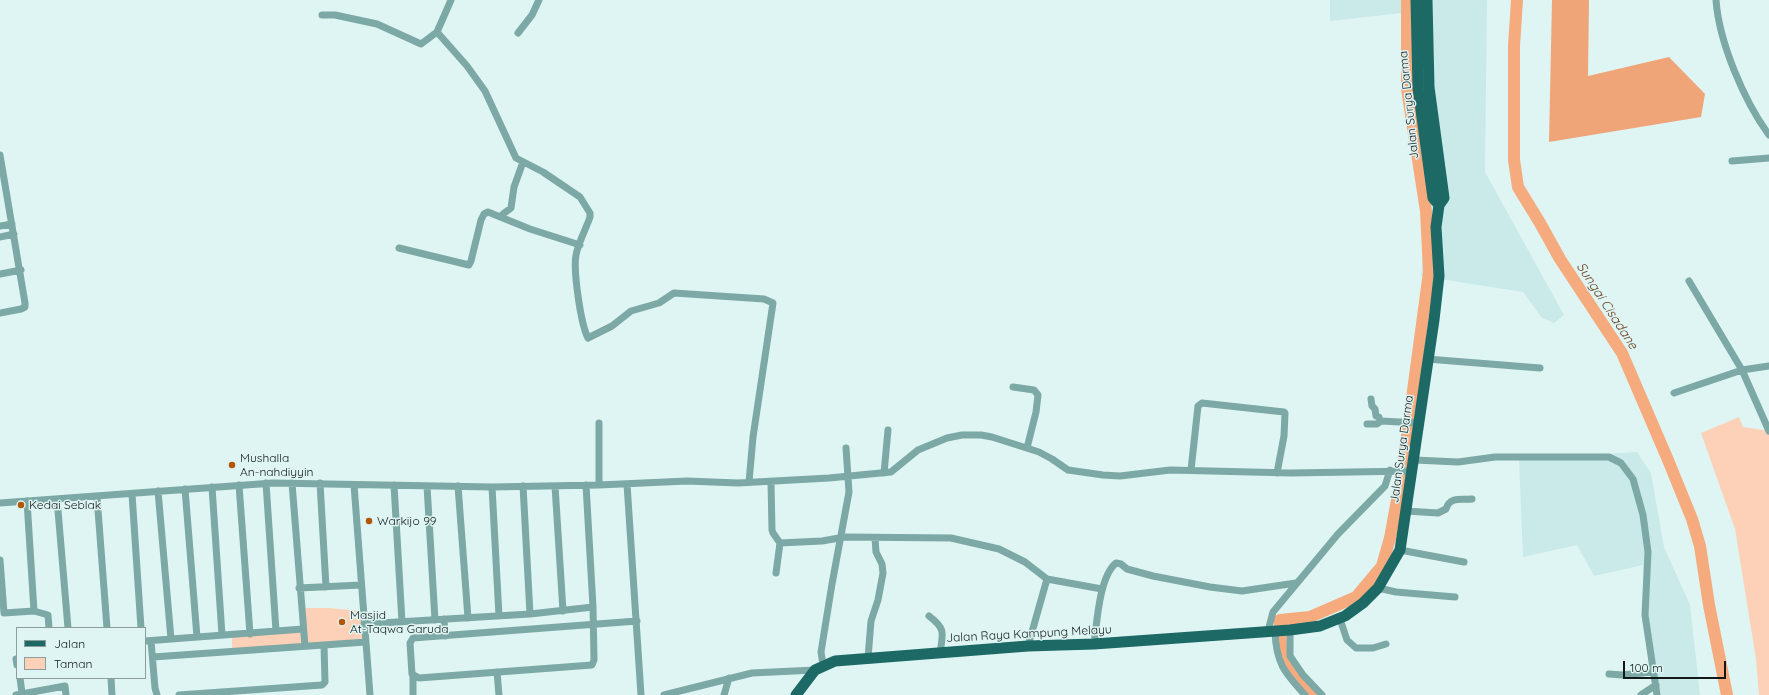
<!DOCTYPE html>
<html>
<head>
<meta charset="utf-8">
<style>
	body { margin:0 }
	#map { position:relative; width:1769px; height:695px; overflow:hidden; background:#def5f3; font-family:Quicksand,sans-serif }
	canvas { display:block }
	.legend { position:absolute; left:16px; top:627px; width:130px; height:52px; box-sizing:border-box; background:#def5f3; border:1px solid #8c9d9b; margin:0; padding:5px 7px; list-style:none; font-size:12px; color:#101918 }
	.legend li { display:flex; align-items:center; gap:8px; height:20px }
	.legend b { width:20px; border:1px solid #8c9d9b }
	.scale { position:absolute; left:1623px; top:661px; width:103px; height:18px; box-sizing:border-box; border:2px solid #101918; border-top:0; padding-left:5px; font-size:12px; line-height:14px; white-space:nowrap; color:#101918; -webkit-text-stroke:3px #def5f3; paint-order:stroke }
</style>
</head>
<body>
<div id="map">
<canvas width="1769" height="695"></canvas>
<ul class="legend">
<li><b style="height:5px;background:#1c6966"></b>Jalan</li>
<li><b style="height:11px;background:#fdd1b7"></b>Taman</li>
</ul>
<div class="scale">100 m</div>
</div>
<script>
const ctx = document.querySelector('canvas').getContext('2d');
ctx.lineJoin = 'round';
function fillPath(path, color) { ctx.fillStyle = color; ctx.fill(path, 'evenodd'); }
function stroke(path, color, width, dash) { ctx.strokeStyle = color; ctx.lineWidth = width; ctx.lineCap = dash ? 'butt' : 'round'; ctx.setLineDash(dash || []); ctx.stroke(path); }
function label(font, color, halo, rows, align = 'center') {
  ctx.font = font + ' Quicksand,sans-serif'; ctx.lineWidth = 3; ctx.setLineDash([]); ctx.textBaseline = 'middle'; ctx.strokeStyle = halo; ctx.fillStyle = color; for (const [text, x, y, turn = 0] of rows) {
    ctx.save(); ctx.translate(x, y); ctx.rotate((+turn || 0) * Math.PI / 180); ctx.textAlign = isNaN(turn) ? turn : align; if (halo) ctx.strokeText(text, 0, 0); ctx.fillText(text, 0, 0); ctx.restore();
  }
}
const built = new Path2D(`
	M1330,0H1487L1485,172L1564,315L1554,323L1542,318L1523,292L1421,276L1425,238L1405,84L1402,13L1330,21Z
	M1637,452L1651,473L1664,547L1690,605L1700,695H1656L1643,565L1594,576L1577,545L1523,557L1519,459Z`);
const green = new Path2D(`
	M1739,417L1743,427L1769,431V695H1759L1756,659L1735,529L1701,433Z
	M303,608H329L362,611L363,639L306,644Z
	M303,630V646L232,651V636Z`);
const forest = new Path2D(`
	M1552,0H1589L1588,76L1669,57L1705,94L1701,117L1549,142Z`);
const river = new Path2D(`
	M1517,0L1514,46V160L1518,187L1540,223L1560,259L1622,353L1668,460L1692,519L1700,546L1709,605L1727,695
	M1311,695L1295,678L1281,649L1280,620L1310,617L1356,597L1382,566L1390,538L1402,472L1429,272L1426,211L1407,89V0`);
const minor = new Path2D(`
	M451,0L437,32L467,66L485,91L516,158L543,172L580,197L590,213V217C586,229 578,243 576,255C573,271 581,325 588,338L612,326L631,311L659,303L674,293L764,299L773,303L753,437L749,482
	M1716,0C1719,42 1744,101 1769,135
	M322,15H335L377,24L421,44L437,32
	M518,33L532,15L539,0
	M0,155L25,303V307L21,309L0,313
	M1732,161L1769,158
	M501,217L503,214L511,208L514,187L523,162
	M0,226L12,224
	M0,237L14,234
	M399,248L469,265L471,261L481,220L484,214L488,212L530,229L580,245
	M0,274L21,270
	M1689,281L1742,370L1769,431
	M1427,359L1540,368
	M1013,387L1034,390L1038,395L1036,412L1027,448
	M1674,393L1742,370L1769,366
	M1371,399L1372,406L1375,409L1376,416L1379,417L1380,421
	M1367,424H1377L1381,421L1419,423
	M1415,460L1458,462L1495,457H1609L1621,463L1633,479L1643,515L1648,552L1645,615L1657,695
	M1191,470L1198,406L1202,403L1284,412L1285,413L1284,436L1277,473
	M884,473L888,430
	M771,482L772,530L773,533L780,543
	M266,483L276,631
	M292,483L305,646
	M320,483L326,587
	M627,484L641,695
	M239,485L250,634
	M354,485L370,695
	M394,485L402,622
	M586,485L593,607L594,660L592,665L419,678L412,674L410,643L413,638L637,621
	M599,485V423
	M427,486L435,620
	M458,486L468,618
	M523,486L530,614
	M555,486L563,611
	M212,487L222,635
	M492,487L499,616
	M185,489L197,637
	M158,491L171,639
	M132,494L141,628
	M97,497L107,628
	M57,499L68,628
	M0,503L273,483L492,487L599,485L687,481L738,483L829,478L891,472L918,450L947,438L962,435H981L992,437L1039,452L1052,459L1068,470L1103,475L1120,476L1170,470L1291,473L1413,471
	M1406,511L1438,513L1446,509C1450,496 1461,500 1472,499
	M1400,550L1464,562
	M0,560L4,613L34,611L27,501
	M776,573L780,543L822,541L845,537L951,538L999,549L1025,562L1047,579L1102,589
	M299,588L361,585
	M1378,588L1396,592L1455,597
	M34,611L48,615L49,628
	M929,616C946,629 943,633 940,653
	M444,619L445,636
	M1340,619L1347,640L1356,648H1373L1386,644
	M364,624L530,614L593,607
	M1290,630V656L1303,675L1322,695
	M1268,631L1273,612L1338,534L1385,486L1390,470
	M1275,631C1276,663 1284,672 1305,695
	M145,641L303,629
	M151,641L155,688L157,695
	M1094,644C1097,623 1099,577 1116,563L1121,564L1127,569L1153,576L1210,587L1242,591L1296,583
	M1028,646L1047,579
	M153,657L366,642
	M868,658L871,621L878,600L883,573L882,564L876,552L875,538
	M16,659L17,665
	M823,665L821,652L832,584L849,492L846,448
	M497,672L499,695
	M1609,674L1622,675L1653,672
	M20,678L22,693
	M111,678L112,695
	M16,695L65,686L66,695
	M179,695L322,685L325,682L324,645
	M413,695V676
	M664,695L752,673L815,670
	M724,695L729,678
	M1641,695L1656,685`);
const primary = new Path2D(`
	M1416,0L1418,88L1433,198L1439,205
	M796,695L815,670L835,661L1028,646L1094,644L1290,630L1320,626L1345,616L1363,603L1378,588L1400,550L1434,320L1439,276L1436,227L1439,205L1444,198L1429,87L1427,0`);
const markers = [
	[232,465,4,"#b35601"],
	[21,505,4,"#b35601"],
	[369,521,4,"#b35601"],
	[342,622,4,"#b35601"]
];
const streetNames = [
	["Jalan Surya Darma",1409,105,-96],
	["Jalan Surya Darma",1402,449,-82],
	["Jalan Raya Kampung Melayu",1029,634,-3]
];
const poiNames = [
	["Mushalla",240,458],
	["An-nahdiyyin",240,472],
	["Kedai Seblak",29,505],
	["Warkijo 99",377,521],
	["Masjid",350,615],
	["At-Taqwa Garuda",350,629]
];
const waterNames = [
	["Sungai Cisadane",1607,306,57]
];
fillPath(built, '#c9eae8');
fillPath(green, '#fdd1b7');
fillPath(forest, '#efa578');
stroke(river, '#f6ab7e', 12);
stroke(minor, '#7ca8a5', 7);
stroke(primary, '#1c6966', 11);
for (const [x, y, r, color] of markers) { const dot = new Path2D(); dot.arc(x, y, r, 0, 2 * Math.PI); ctx.fillStyle = color; ctx.fill(dot); stroke(dot, '#def5f3', 1.5); }
label('12px', '#101918', '#def5f3', streetNames);
label('12px', '#101918', '#def5f3', poiNames, 'left');
label('italic 13px', '#673717', '#def5f3', waterNames);
</script>
</body>
</html>
